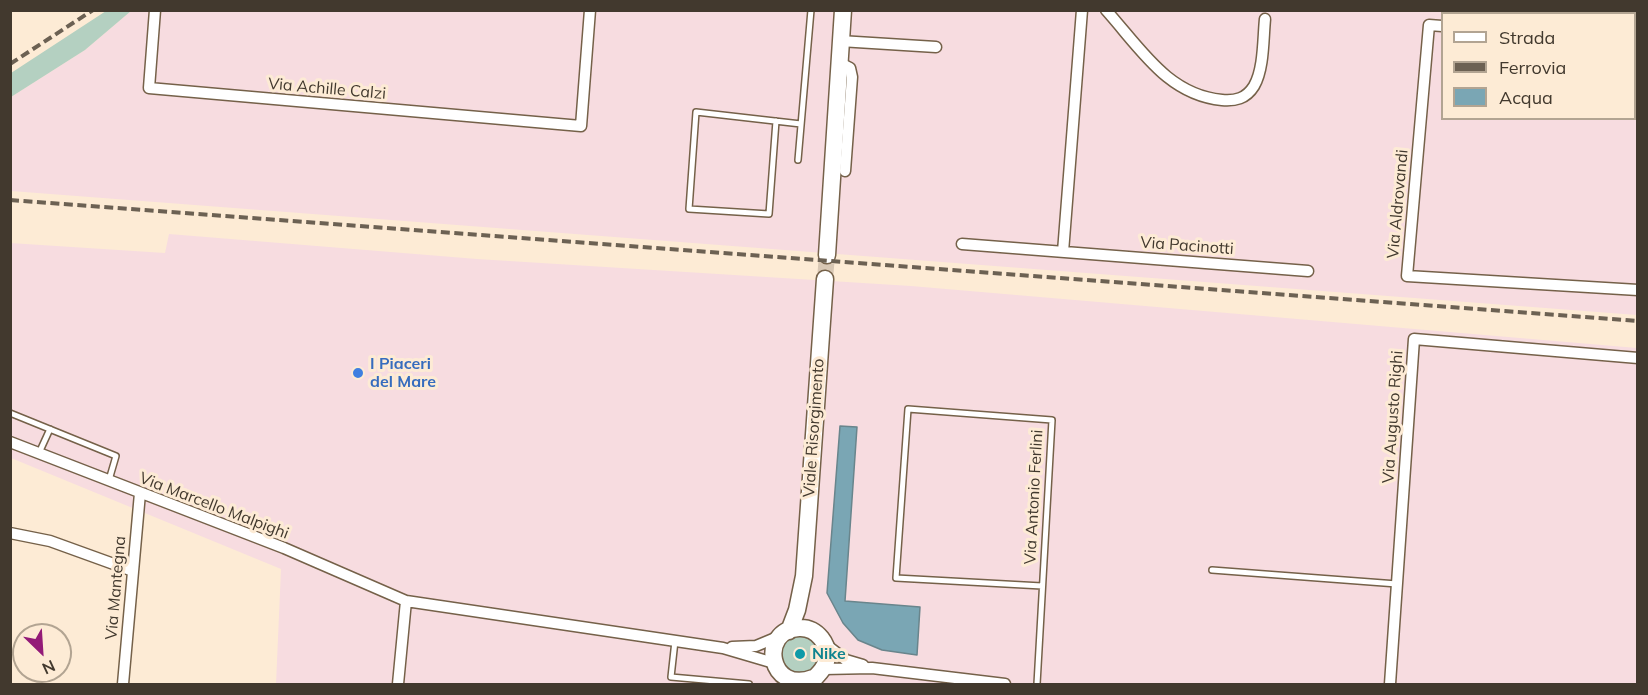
<!DOCTYPE html>
<html>
<head>
<meta charset="utf-8">
<style>
	body { margin:0 }
	#map { position:relative; width:1648px; height:695px; overflow:hidden; background:#fdebd5; font-family:Mulish,sans-serif }
	canvas { display:block }
	.frame { position:absolute; inset:0; border:12px solid #42392e; pointer-events:none }
	.legend { position:absolute; left:1441px; top:12px; width:195px; height:108px; box-sizing:border-box; background:#fdebd5; border:2px solid #b2a492; margin:0; padding:8px 10px; list-style:none; font-size:18px; color:#42392e }
	.legend li { display:flex; align-items:center; gap:12px; height:30px }
	.legend b { width:30px; border:2px solid #b2a492 }
	.north { position:absolute; left:12px; top:623px; width:60px; height:60px; box-sizing:border-box; background:#fdebd5; border:2px solid #b2a492; border-radius:50%; rotate:155deg; font-size:16px; font-weight:700; line-height:24px; text-align:center; color:#42392e }
	.north::after { content:''; display:block; margin:auto; width:21px; height:27px; background:#931b78; clip-path:polygon(50% 0,100% 100%,50% 72%,0 100%) }
</style>
</head>
<body>
<div id="map">
<canvas width="1648" height="695"></canvas>
<div class="frame"></div>
<ul class="legend">
<li><b style="height:8px;background:#fff"></b>Strada</li>
<li><b style="height:8px;background:#6c6153"></b>Ferrovia</li>
<li><b style="height:16px;background:#7aa6b4"></b>Acqua</li>
</ul>
<div class="north">N</div>
</div>
<script>
const ctx = document.querySelector('canvas').getContext('2d');
ctx.lineJoin = 'round';
function fillPath(path, color) { ctx.fillStyle = color; ctx.fill(path, 'evenodd'); }
function stroke(path, color, width, dash) { ctx.strokeStyle = color; ctx.lineWidth = width; ctx.lineCap = dash ? 'butt' : 'round'; ctx.setLineDash(dash || []); ctx.stroke(path); }
function label(font, color, halo, rows, align = 'center') {
  ctx.font = font + ' Mulish,sans-serif'; ctx.lineWidth = 6; ctx.setLineDash([]); ctx.textBaseline = 'middle'; ctx.strokeStyle = halo; ctx.fillStyle = color; for (const [text, x, y, turn = 0] of rows) {
    ctx.save(); ctx.translate(x, y); ctx.rotate((+turn || 0) * Math.PI / 180); ctx.textAlign = isNaN(turn) ? turn : align; if (halo) ctx.strokeText(text, 0, 0); ctx.fillText(text, 0, 0); ctx.restore();
  }
}
const industrial = new Path2D(`
	M131,11H1637V315L11,191V97L85,50ZM1442,14H1634V118H1442Z
	M169,234L477,259L911,286L1637,348V684H276L281,569L11,458L10,243L165,253Z`);
const green = new Path2D(`
	M106,11H131L85,50L11,97V73Z
	M797,634L817,641L821,660L808,675L782,668L780,647Z`);
const water = new Path2D(`
	M840,426L857,427L845,601L920,607L917,655L882,650L858,640L843,623L827,593Z`);
const primaryTunnel = new Path2D(`
	M825,279L827,255`);
const lane = new Path2D(`
	M776,121L769,214L689,209L696,112L801,124
	M798,160L811,10
	M10,413L116,456L109,480
	M39,453L50,429
	M1212,570L1397,584
	M675,641L671,677L749,684
	M1037,684L1052,420L908,409L896,578L1042,586`);
const street = new Path2D(`
	M155,10L149,88L581,126L590,10
	M1106,10C1141,49 1168,95 1222,100C1235,101 1246,99 1254,86C1264,69 1263,39 1265,19
	M1442,26L1429,25L1407,276L1638,290
	M840,41L936,47
	M1634,42H1638
	M840,63L850,68L852,77L845,171
	M962,244L1308,271
	M1063,252L1082,10
	M10,442L284,548L406,601L723,648L774,663
	M10,533L50,541L133,571
	M825,644L846,660L863,665
	M732,647L756,646L780,636
	M823,669L872,668L1005,684
	M123,684L140,493
	M398,684L406,601
	M1390,684L1414,339L1638,358`);
const primary = new Path2D(`
	M827,255L843,10
	M789,631L797,610L804,576L825,279
	M810,684C815,676 823,672 826,662C831,645 817,627 799,628C758,630 769,695 813,678`);
const rail = new Path2D(`
	M10,64L93,10
	M10,200L1638,321`);
const markers = [
	[358,373,6,"#3f7fe0"],
	[800,654,6,"#0f9aa8"]
];
const streetNames = [
	["Via Achille Calzi",327,89,5],
	["Via Aldrovandi",1398,204,-85],
	["Via Pacinotti",1187,246,4],
	["Via Augusto Righi",1393,417,-86],
	["Viale Risorgimento",814,428,-86],
	["Via Antonio Ferlini",1034,497,-87],
	["Via Marcello Malpighi",214,506,21],
	["Via Mantegna",116,588,-85]
];
const shopNames = [
	["I Piaceri",370,364],
	["del Mare",370,382]
];
const cultureNames = [
	["Nike",812,654]
];
fillPath(industrial, '#f7dce0');
fillPath(green, '#b4d0c1');
fillPath(water, '#7aa6b4');
stroke(water, '#69858c', 1.5);
stroke(primaryTunnel, '#d8c7b4', 16, [16, 8]);
stroke(lane, '#756149', 8);
stroke(street, '#756149', 13);
stroke(primary, '#756149', 19);
stroke(lane, '#fff', 5);
stroke(street, '#fff', 10);
stroke(primary, '#fff', 16);
stroke(rail, '#6c6153', 4, [9, 4.5]);
for (const [x, y, r, color] of markers) { const dot = new Path2D(); dot.arc(x, y, r, 0, 2 * Math.PI); ctx.fillStyle = color; ctx.fill(dot); stroke(dot, '#fdebd5', 2); }
label('16px', '#42392e', '#fdebd5', streetNames);
label('bold 16px', '#366cbe', '#fdebd5', shopNames, 'left');
label('bold 16px', '#0d838f', '#fdebd5', cultureNames, 'left');
</script>
</body>
</html>
